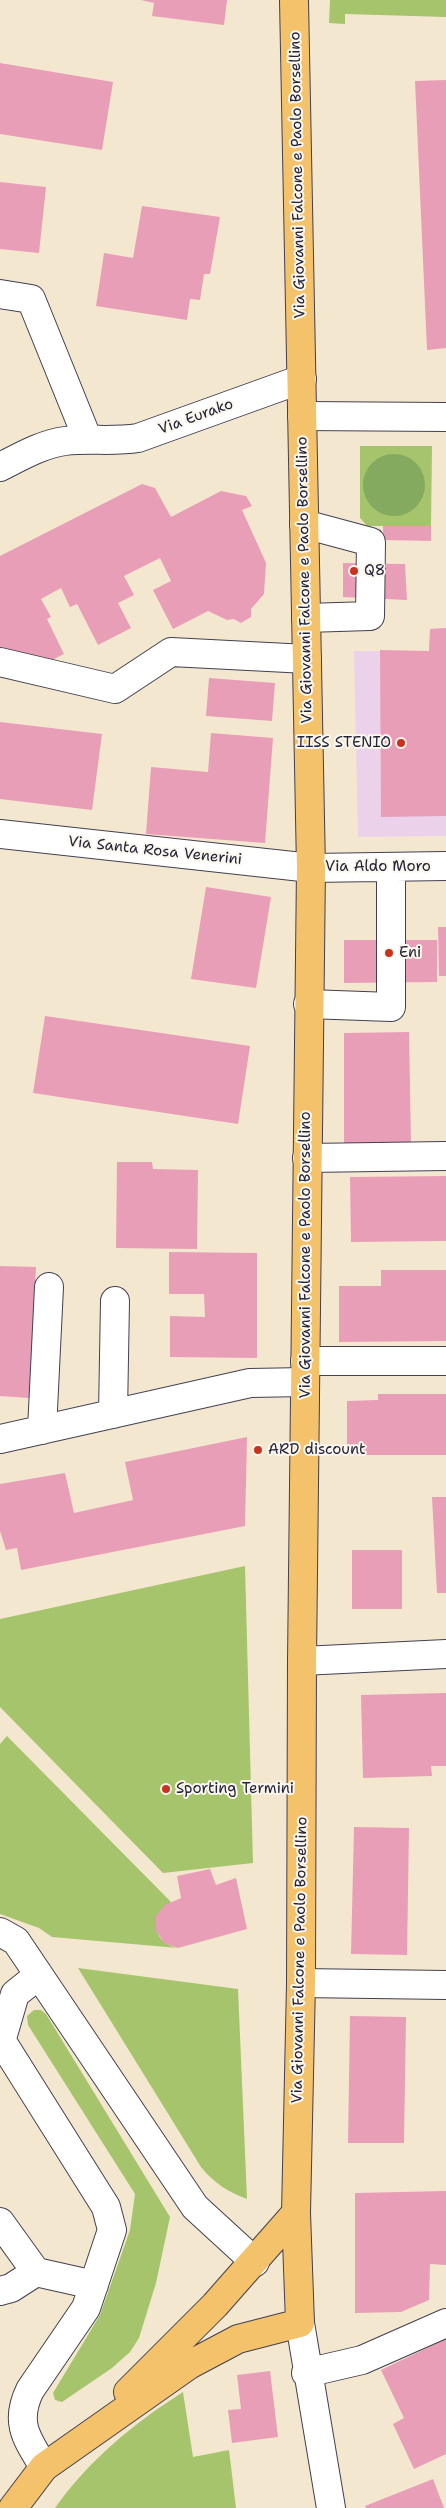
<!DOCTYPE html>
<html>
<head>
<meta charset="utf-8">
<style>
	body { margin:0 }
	canvas { display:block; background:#f4e7cf }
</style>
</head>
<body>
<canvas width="446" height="2508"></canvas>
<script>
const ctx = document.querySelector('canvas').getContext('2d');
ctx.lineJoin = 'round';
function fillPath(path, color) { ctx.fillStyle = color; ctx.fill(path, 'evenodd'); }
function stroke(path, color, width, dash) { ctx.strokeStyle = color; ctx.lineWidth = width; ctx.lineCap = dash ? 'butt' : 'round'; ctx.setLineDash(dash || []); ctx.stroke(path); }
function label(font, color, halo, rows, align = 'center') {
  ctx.font = font + ' "Shantell Sans",sans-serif'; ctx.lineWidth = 4; ctx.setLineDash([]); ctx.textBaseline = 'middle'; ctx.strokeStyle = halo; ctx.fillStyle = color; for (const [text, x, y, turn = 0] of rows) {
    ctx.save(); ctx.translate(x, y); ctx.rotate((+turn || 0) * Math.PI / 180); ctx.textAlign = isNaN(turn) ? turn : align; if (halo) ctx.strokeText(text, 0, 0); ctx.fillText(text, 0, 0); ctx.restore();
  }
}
const built = new Path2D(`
	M446,628V836L358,837L354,651H429L430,629Z`);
const green = new Path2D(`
	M330,0H446V17L345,14V24L329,23Z
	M360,446H432L431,526H367L360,518Z
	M245,1566L253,1863L163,1873L0,1707V1619Z
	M7,1736L171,1902L157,1916C154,1934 161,1944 178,1948L52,1937L39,1928L0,1914V1744Z
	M78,1968L238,1989L247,2199C228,2192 214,2183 201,2167Z
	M34,2010H41L46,2014L170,2217L156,2283L139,2338L130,2352L112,2368L62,2402L55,2400L53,2393L100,2315L130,2230L135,2194L28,2025L27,2016Z
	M183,2392L193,2457L229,2450L236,2508H55C89,2460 134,2423 183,2392Z`);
const forest = new Path2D(`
	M363 485a31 31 0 1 1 62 0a31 31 0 1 1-62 0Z`);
const building = new Path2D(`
	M141,0H227L224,25L152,16L154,3Z
	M0,63L113,82L102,150L0,134Z
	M446,80V348L427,350L415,81Z
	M0,182L46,187L39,253L0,249Z
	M142,206L220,217L210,274H204L200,300L190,299L187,320L96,306L104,253L133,258Z
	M142,484L155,488L171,517L221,491L246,496L252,506L242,510L266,563L264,594L251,609V617L241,623L234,619L227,620L208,611L173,629L153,590L171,581L160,558L124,576L134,595L118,603L131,628L98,645L77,604L70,607L61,588L41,599L51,617L47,619L64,654L44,664L0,647V556Z
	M383,526H431V541L383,540Z
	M343,563L405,564L407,600L343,597Z
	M446,628V816L381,817L380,650L429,651L430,629Z
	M209,678L275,683L272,721L206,716Z
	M0,722L102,734L92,810L0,799Z
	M211,733L273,738L265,843L146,834L151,767L208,772Z
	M206,887L271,897L256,988L191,979Z
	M438,927H446V976H439Z
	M344,940H437V982L344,983Z
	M45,1016L250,1046L238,1124L33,1093Z
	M409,1032L411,1144L344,1145V1033Z
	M117,1162H152L153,1169L198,1170L197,1249L116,1248Z
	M446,1176V1241L351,1242L350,1177Z
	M169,1252L257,1253V1358L170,1357V1316L205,1317L204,1294H169Z
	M0,1266L36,1267L29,1398L0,1396Z
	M381,1270H446V1341L339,1342V1286H381Z
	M378,1394H446V1455H347V1401L378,1400Z
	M247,1437L245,1526L21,1570L17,1548L6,1550L0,1531V1484L65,1473L74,1513L133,1500L125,1462Z
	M432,1497H446V1593H437Z
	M352,1550H402V1609H352Z
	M446,1693V1766H431L432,1776L363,1778L361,1695Z
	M354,1827L409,1828L407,1955L351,1954Z
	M210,1869L216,1885L236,1878L247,1929L178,1948L164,1943L156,1930V1916L165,1905L181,1898L177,1876Z
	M350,2016L406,2017L404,2143H348Z
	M446,2191V2265L430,2264L429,2300L401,2312L355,2313V2193Z
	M446,2339V2454L414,2469L393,2424L404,2418L381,2370Z
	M270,2371L278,2437L232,2443L228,2410L241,2409L237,2375Z
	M433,2479L444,2508H366L365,2506Z`);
const minor = new Path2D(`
	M0,294L31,299L88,440
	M302,416L446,417
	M0,467C20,457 42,444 65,441C89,438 113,442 138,438L302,379
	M304,524L371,542L370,616L306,618
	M0,662L115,689L171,652L307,659
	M0,834L311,868L446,866
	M308,1004L391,1007V867
	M307,1158L446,1156
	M305,1361H446
	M113,1414L115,1301
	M42,1430L49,1287
	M0,1439L250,1383L305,1382
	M302,1661L446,1654
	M0,1932L16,1941L195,2207L255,2262
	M301,1983L446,1985
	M1,2040L106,2207L112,2230L86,2308L30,2390C14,2423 27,2439 44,2467
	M0,2045L15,1994L39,1975
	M0,2222L36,2272L94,2285
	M0,2291L11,2288L36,2272
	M300,2323L331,2508
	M306,2373L362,2360L446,2323`);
const major = new Path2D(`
	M128,2392L215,2305L296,2213
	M13,2508L44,2467L189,2365L238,2339L300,2323L296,2213L301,1983L302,1661L311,868L294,0`);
const markers = [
	[354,571,5,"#c8321e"],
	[401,743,5,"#c8321e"],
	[389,953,5,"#c8321e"],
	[258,1450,5,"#c8321e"],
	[166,1789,5,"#c8321e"]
];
const streetNames = [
	["Via Giovanni Falcone e Paolo Borsellino",298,175,-91],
	["Via Eurako",196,417,-20],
	["Via Giovanni Falcone e Paolo Borsellino",305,580,-91],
	["Via Santa Rosa Venerini",155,851,6],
	["Via Aldo Moro",378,867],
	["Via Giovanni Falcone e Paolo Borsellino",306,1255,-90],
	["Via Giovanni Falcone e Paolo Borsellino",300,1960,-89]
];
const poiNames = [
	["Q8",364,571],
	["IISS STENIO",391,743,"right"],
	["Eni",399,953],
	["ARD discount",268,1450],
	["Sporting Termini",176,1789]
];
fillPath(built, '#ecd1ea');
fillPath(green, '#a6c46b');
fillPath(forest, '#84aa5f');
fillPath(building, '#e99eb8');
stroke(minor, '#424051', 30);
stroke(major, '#424051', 30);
stroke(minor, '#fff', 28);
stroke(major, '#f4c26a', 28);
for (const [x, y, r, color] of markers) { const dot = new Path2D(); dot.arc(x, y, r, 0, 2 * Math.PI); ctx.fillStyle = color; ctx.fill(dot); stroke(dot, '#fbf7ec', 2); }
label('15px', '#22223b', '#fbf7ec', streetNames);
label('15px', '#22223b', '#fbf7ec', poiNames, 'left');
</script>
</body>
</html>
